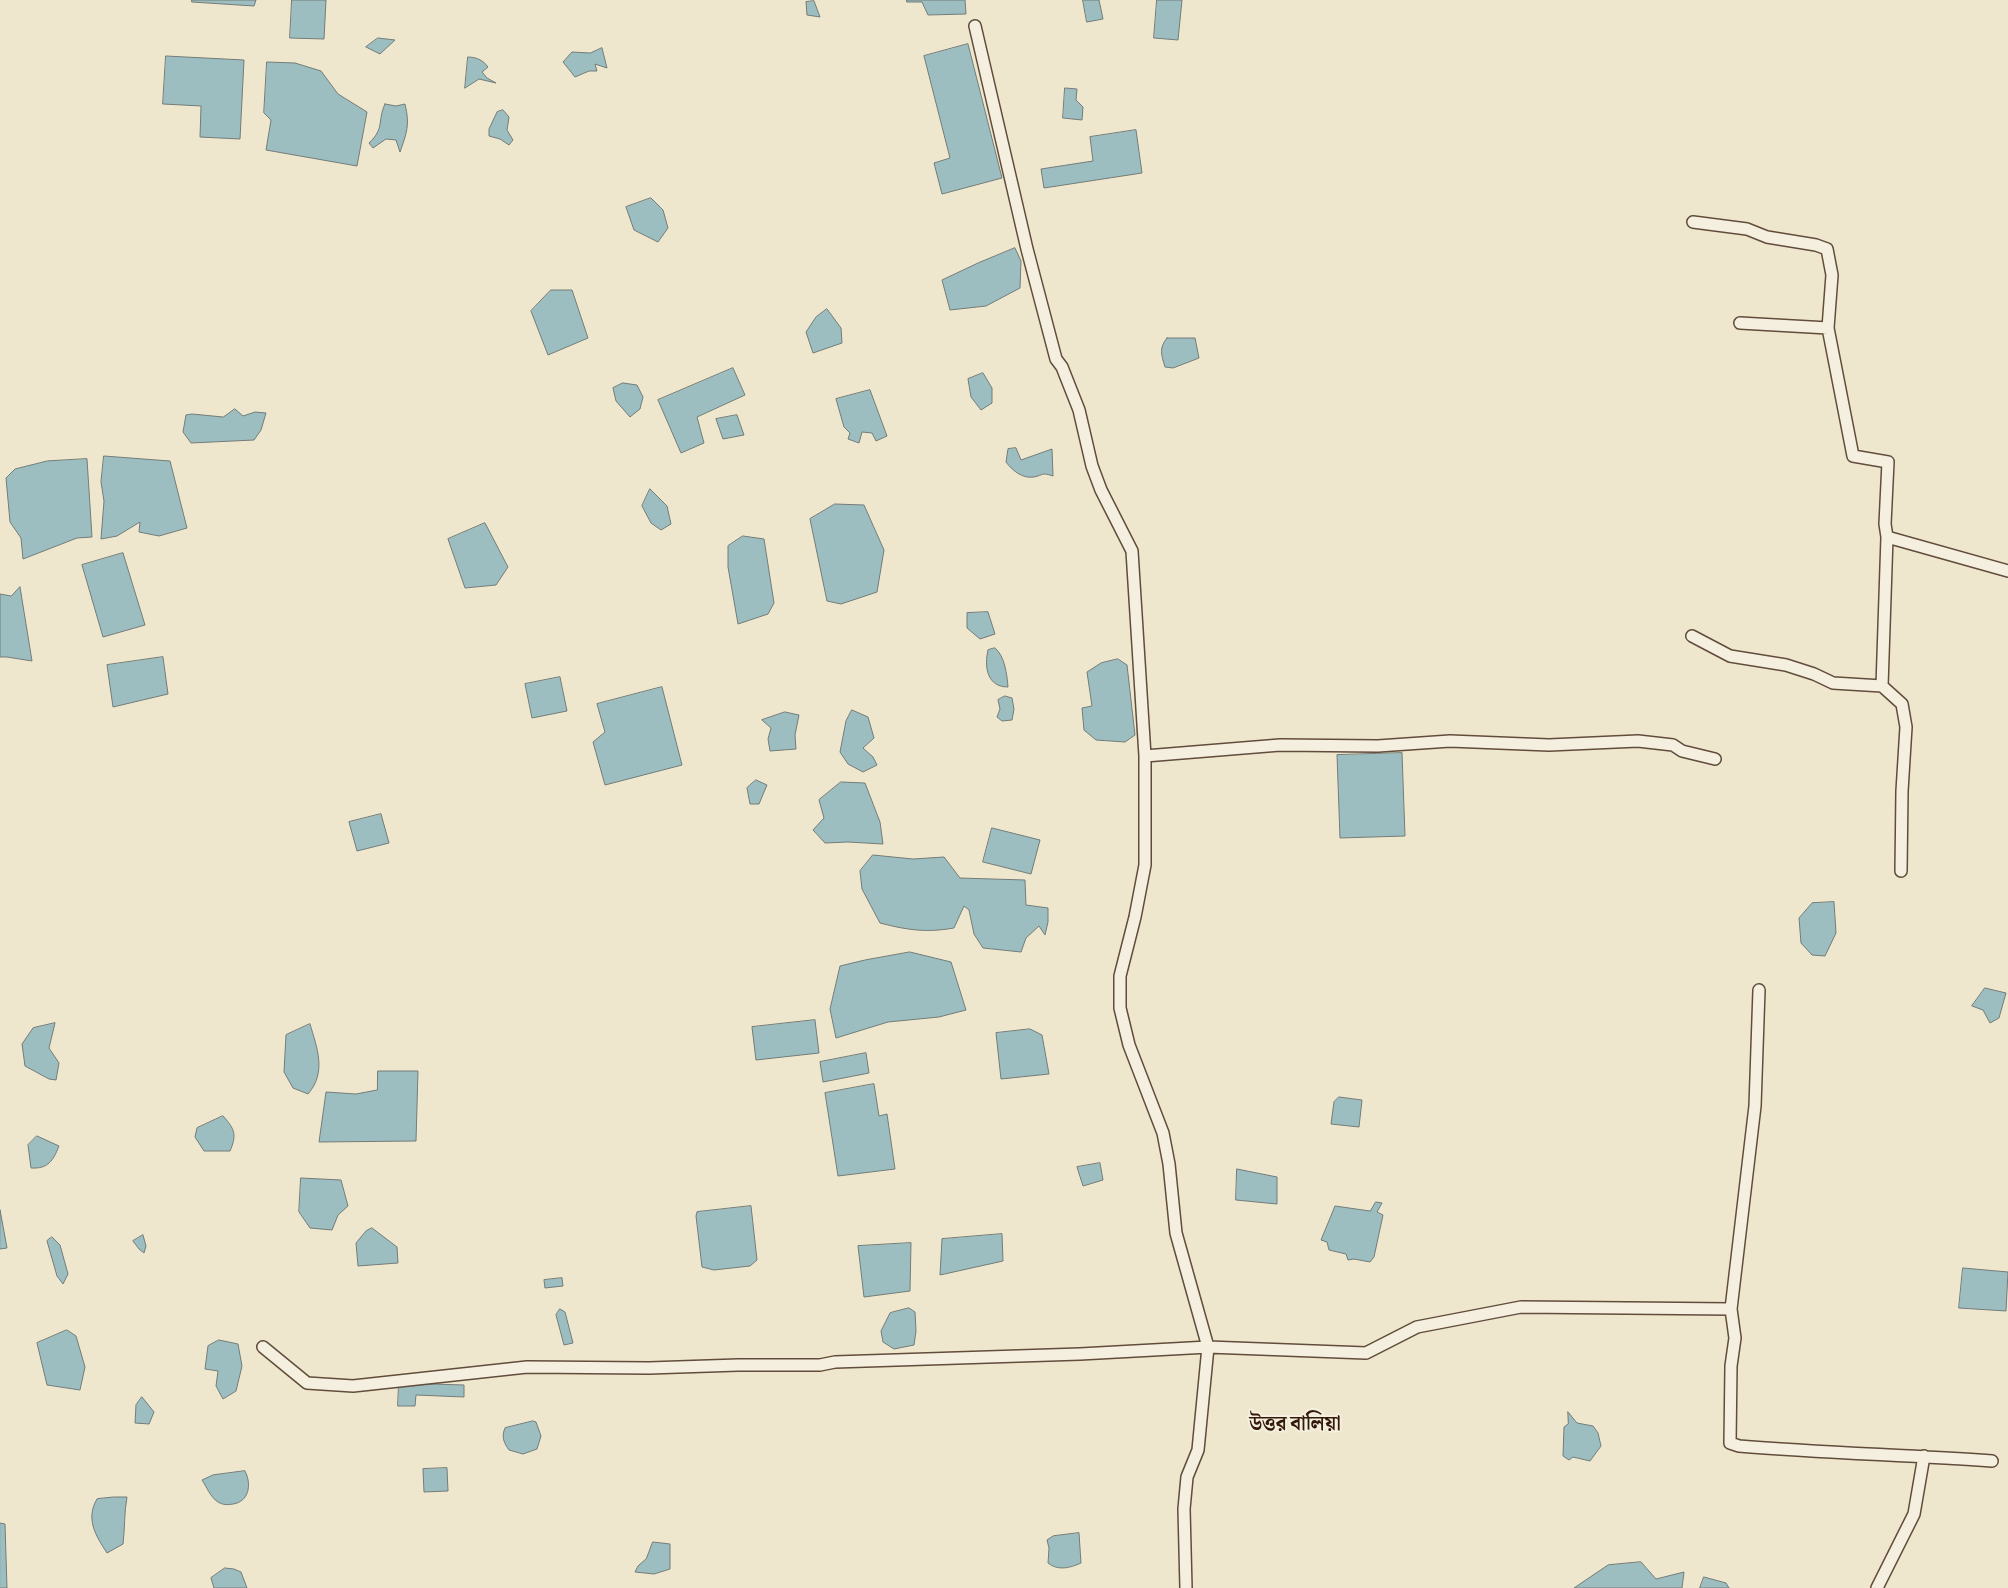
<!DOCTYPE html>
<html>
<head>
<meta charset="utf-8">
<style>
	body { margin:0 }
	canvas { display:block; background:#eee7cd }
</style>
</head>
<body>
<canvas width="2008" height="1588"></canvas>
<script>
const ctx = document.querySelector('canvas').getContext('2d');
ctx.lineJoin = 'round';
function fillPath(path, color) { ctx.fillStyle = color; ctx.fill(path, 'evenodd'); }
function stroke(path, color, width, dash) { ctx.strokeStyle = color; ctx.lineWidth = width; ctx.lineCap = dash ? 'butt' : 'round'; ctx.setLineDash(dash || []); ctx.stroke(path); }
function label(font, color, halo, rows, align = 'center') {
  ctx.font = font + ' Alegreya,"Noto Serif Bengali",serif'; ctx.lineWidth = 4; ctx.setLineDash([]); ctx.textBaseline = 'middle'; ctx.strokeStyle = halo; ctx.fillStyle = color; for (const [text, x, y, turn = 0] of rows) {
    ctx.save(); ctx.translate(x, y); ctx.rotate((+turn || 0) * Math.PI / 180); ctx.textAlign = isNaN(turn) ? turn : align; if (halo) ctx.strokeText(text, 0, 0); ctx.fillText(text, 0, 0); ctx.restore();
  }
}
const water = new Path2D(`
	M192,0H256L254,6L192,2Z
	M292,0H326L324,39L290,38Z
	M907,0H965L966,14L928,15L922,2H907Z
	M1083,0H1099L1103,19L1087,22Z
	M1157,0H1182L1178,40L1154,38Z
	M814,1L820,17L807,15L806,2Z
	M378,38L395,40L380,54L366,47Z
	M968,44L1002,178L942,194L934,163L950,158L924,56Z
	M602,48L607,68L595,64L597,71H589L575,77L563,62L572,52L590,53Z
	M166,56L244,60L240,139L200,137L201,106L163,104Z
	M468,57C476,57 483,60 488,67L482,72L487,78L496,83L479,79L465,88Z
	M267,62L295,63L321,71L338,94L367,112L357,166L266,150L271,120L264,113Z
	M1065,88L1077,89L1076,100L1083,107L1082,120L1063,118Z
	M385,104L396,106L405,104C410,125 407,132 400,152L396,140L386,139L373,148L369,143C385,128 377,121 385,104Z
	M503,110L509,117L507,130L513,140L509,145L500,139L489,136V129L497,112Z
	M1136,130L1142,173L1044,188L1041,169L1093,161L1090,137Z
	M651,198L663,210L668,228L658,242L634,230L626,207Z
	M1015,248L1021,261L1020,288L986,306L950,310L942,280L978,263Z
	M551,290H572L588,338L548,355L531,311Z
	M827,309L841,328L842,343L813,353L806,332L816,317Z
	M1167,338H1195L1199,358L1173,368L1165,367C1161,354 1159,348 1167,338Z
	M733,368L745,395L697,417L704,443L681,453L658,400Z
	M983,373L992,388V403L981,410L971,397L968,379Z
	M623,383L637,385L643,397L640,409L630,417L616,401L613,388Z
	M870,390L887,436L876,441L872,433L862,432L859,443L848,439L850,433L844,427L836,399Z
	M235,409L243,416L255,412L266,413L261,430L254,440L191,443L183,432L186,415L192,414L223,417Z
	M737,415L744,435L723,439L716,419Z
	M1016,448L1021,460L1052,449L1053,476C1041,472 1044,475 1034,477C1022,479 1012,470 1006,462L1008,449Z
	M104,456L170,461L187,528L159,536L139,532L140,522L117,536L101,539L104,501L101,482Z
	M87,459L92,537L77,538L23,559L21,538L10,522L6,478L15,469L47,461Z
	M650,489L667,506L671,524L661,530L651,523L642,506Z
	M835,504L864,505L884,550L877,592L841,604L827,601L810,519Z
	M485,523L508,567L496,585L465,588L448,539Z
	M743,536L764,539L774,603L768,614L738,624L728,567V546Z
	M123,553L145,625L103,637L82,565Z
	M20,587L32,661L7,657H0V594L11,596Z
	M988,612L995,634L980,639L967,628V613Z
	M995,648C1005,656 1007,675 1008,687C987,687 984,667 988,650Z
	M163,657L168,694L113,707L107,665Z
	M1118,659L1127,665L1135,735L1125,742L1096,740L1084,730L1082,708L1092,706L1087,672L1101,663Z
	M560,677L567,711L532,718L525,684Z
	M662,687L682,765L605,785L593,742L605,732L597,704Z
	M1005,696L1012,698L1014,709L1012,720L1002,721L997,717L1000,709L998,700Z
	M852,710L868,717L874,738L863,748L873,757L877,765L863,772L848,764L840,752L846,721Z
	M785,712L799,715L795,735L796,749L770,751L768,739L771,728L762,720Z
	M1402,753L1405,836L1340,838L1337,755Z
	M756,780L767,785L759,804H750L747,788Z
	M841,782L865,783L880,822L883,844L848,842L825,843L813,830L824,818L819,800Z
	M381,814L389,843L357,851L349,822Z
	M992,828L1040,840L1031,874L983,862Z
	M873,855L913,859L944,857L960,878L1025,880L1026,905L1048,908V922L1045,935L1039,926L1026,938L1021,952L983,948L974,934L969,910L964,906L954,928C926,933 907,930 880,923L862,889L860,871Z
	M1834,902L1836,933L1825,956L1812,955L1801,943L1799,918L1812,903Z
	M910,952L951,962L966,1010L939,1017L888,1022L836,1038L830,1009L840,966L865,960Z
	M1985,988L2006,993L1999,1018L1990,1023L1983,1010L1972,1006Z
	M815,1020L819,1053L756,1060L752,1027Z
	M55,1023L49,1048L59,1063L56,1080L49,1079L25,1066L22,1044L33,1028Z
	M310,1024C317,1048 327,1072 308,1094L293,1088L284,1072L286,1035Z
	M1030,1029L1042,1035L1049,1074L1001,1079L996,1033Z
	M866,1053L869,1073L823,1082L820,1062Z
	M378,1071H418L416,1141L319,1142L326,1092L356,1094L377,1090Z
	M874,1084L879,1116L887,1114L895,1169L838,1176L825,1093Z
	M1339,1097L1362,1100L1359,1127L1331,1124L1334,1102Z
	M223,1116C235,1129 237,1135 230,1151H204L195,1137L197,1128Z
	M37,1136L59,1146C53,1161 48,1169 31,1168L28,1145Z
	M1100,1163L1103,1180L1083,1186L1077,1167Z
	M1237,1169L1277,1177V1204L1236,1200Z
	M301,1178L341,1180L348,1206L338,1215L332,1230L310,1228L299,1212Z
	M1376,1202L1382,1203L1377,1212L1383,1215L1374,1257L1370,1262L1354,1259L1348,1260L1346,1254L1329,1250L1327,1242L1321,1240L1335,1206L1370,1211Z
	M751,1206L757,1260L750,1266L714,1270L702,1267L696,1216L697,1212Z
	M0,1210L7,1248L0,1249Z
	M372,1228L397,1247L398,1263L358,1266L356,1243L366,1231Z
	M1002,1234L1003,1261L940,1275L942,1239Z
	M143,1235L146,1246L144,1253L139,1249L133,1241Z
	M52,1237L60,1245L68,1274L63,1284L57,1276L47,1241Z
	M911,1243L910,1291L864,1297L858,1246Z
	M1963,1268L2008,1272L2006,1311L1959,1308Z
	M562,1278L563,1286L545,1288L544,1280Z
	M909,1308L915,1312L916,1331L914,1345L894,1349L883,1342L881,1331L890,1313Z
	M560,1309L565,1312L573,1343L564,1345L556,1315Z
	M67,1330L76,1336L85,1367L80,1390L47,1385L37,1343Z
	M219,1340L238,1344L242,1366L236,1391L223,1399L216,1386L218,1371L205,1369L208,1346Z
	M399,1383L464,1385V1397L416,1395L415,1406H398Z
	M142,1397L154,1412L149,1424L135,1423L136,1405Z
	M1568,1412L1577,1423L1593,1426L1598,1433L1601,1446L1590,1461L1573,1457L1569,1460L1563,1456L1564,1427L1568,1424Z
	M533,1421L536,1422L541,1436L537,1449L523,1454L509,1450C504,1443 501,1437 505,1428Z
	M447,1468L448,1491L424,1492L423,1469Z
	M245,1471C252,1484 249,1502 233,1504C227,1505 223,1505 218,1502C211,1498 206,1486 202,1480L213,1475Z
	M114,1497H127C124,1513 125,1528 123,1544L107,1553C96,1536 85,1519 97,1499Z
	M0,1523L5,1524L7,1588H0Z
	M1079,1533L1081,1563C1070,1568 1058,1571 1048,1563L1049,1548L1047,1540L1053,1536Z
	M653,1542L670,1544V1569L654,1574L635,1572L638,1566L646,1559Z
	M1641,1562L1656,1579L1684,1572L1682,1588H1574L1608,1565Z
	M225,1568L234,1569L241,1572L247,1588H214L211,1578Z
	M1704,1577L1726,1583L1729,1588H1700Z`);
const street = new Path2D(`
	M975,26L1027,249L1056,359L1062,367L1079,410L1092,466L1101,490L1132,551L1145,756V865L1135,917L1120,976V1008L1129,1045L1163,1133L1169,1164L1176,1233L1208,1347L1198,1450L1187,1477L1184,1509L1186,1588
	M1693,222L1747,229L1767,237L1816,245L1827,249L1832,275L1828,328L1853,456L1888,462L1885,524L1887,537L1882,686
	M1740,323L1828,328
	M1887,537L2008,571
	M1692,636L1730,656L1786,665L1814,674L1833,683L1882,686L1902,704L1906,727L1902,791L1901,871
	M1145,756L1280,745L1378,746L1450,741L1549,745L1638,741L1673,745L1682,751L1715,759
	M1759,990L1755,1106L1731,1309L1735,1338L1731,1366L1730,1443L1739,1446C1823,1453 1908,1455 1992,1461
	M263,1347L307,1383L353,1386L527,1367L649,1368L738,1365H820L835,1362L1080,1354L1208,1347L1366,1353L1417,1327L1521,1307L1731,1309
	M1877,1588L1914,1514L1924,1456`);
const quarterNames = [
	["উত্তর বালিয়া",1295,1425]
];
fillPath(water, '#9dbec1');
stroke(water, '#737c78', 1);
stroke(street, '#624c3c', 14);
stroke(street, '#f4efde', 11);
label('bold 20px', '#34190b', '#f4efde', quarterNames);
</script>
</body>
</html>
